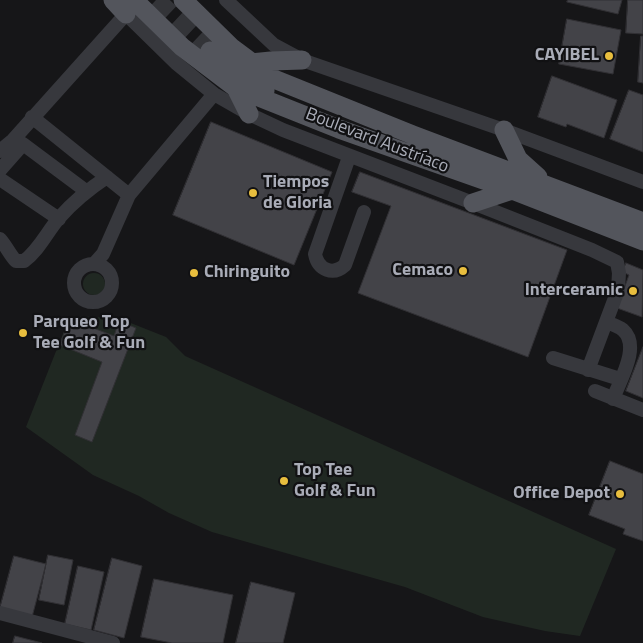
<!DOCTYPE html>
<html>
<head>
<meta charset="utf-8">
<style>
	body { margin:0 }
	canvas { display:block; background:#161618 }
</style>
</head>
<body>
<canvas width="643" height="643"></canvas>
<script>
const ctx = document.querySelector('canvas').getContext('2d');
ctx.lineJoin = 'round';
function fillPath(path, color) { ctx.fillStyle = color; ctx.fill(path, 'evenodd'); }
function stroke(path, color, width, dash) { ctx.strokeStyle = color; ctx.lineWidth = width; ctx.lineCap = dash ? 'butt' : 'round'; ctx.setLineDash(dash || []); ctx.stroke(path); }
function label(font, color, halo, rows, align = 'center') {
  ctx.font = font + ' "Titillium Web",sans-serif'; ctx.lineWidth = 4.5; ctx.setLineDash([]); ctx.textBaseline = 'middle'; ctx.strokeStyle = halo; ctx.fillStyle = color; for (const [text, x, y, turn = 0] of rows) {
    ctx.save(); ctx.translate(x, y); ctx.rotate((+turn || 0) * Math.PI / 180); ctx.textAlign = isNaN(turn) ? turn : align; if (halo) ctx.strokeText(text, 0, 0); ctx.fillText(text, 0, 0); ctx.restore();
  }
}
const green = new Path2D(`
	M83 284a11 11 0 1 1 22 0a11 11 0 1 1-22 0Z
	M70,316L118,318L166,337L185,356L616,549L580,636L545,631L483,617L405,587L212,532L169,513L139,496L93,475L26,427Z`);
const building = new Path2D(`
	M568,0H622L618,14L567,2Z
	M628,0H643V34L626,33Z
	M567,19L621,30L613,74L559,64Z
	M641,36H643V83L638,82Z
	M552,76L617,100L604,138L567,124L566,127L538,117Z
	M629,90L643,95V152L610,139Z
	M211,122L332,172L294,265L173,215Z
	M360,172L567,250L528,357L358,293L391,206L352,192Z
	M626,263L643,270L642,317L617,308L629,275L623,272Z
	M70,319L114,336L119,321L136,328L92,442L75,435L102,362L60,345Z
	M643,347V398L626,391Z
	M610,461L643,474V541L623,534L625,529L589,515Z
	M48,555L73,560L64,605L39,600Z
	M14,556L46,564L32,617L0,608Z
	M112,558L142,566L124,638L94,630Z
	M78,566L104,572L91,630L65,624Z
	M154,579L233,595L223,643H172L141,637Z
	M251,582L295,593L283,643H236Z
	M15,636L42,643H13Z`);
const majorTunnel = new Path2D(`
	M156,0L210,51`);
const minor = new Path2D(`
	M226,0L274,45L302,60L504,130L643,182
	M32,117L129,195
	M0,151L13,140L126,14L176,63L214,94L249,114L283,130L473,203L592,250L617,262L619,273L618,290L588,370
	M349,157L315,254C318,270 333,276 345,265L364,212
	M0,170L23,144L86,191
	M0,179L59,219
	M0,239C7,247 10,255 16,261H24C39,250 47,232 59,218C73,202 89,189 107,177
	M94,264L103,254L129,195L214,94
	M74 283a19 19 0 1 1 38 0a19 19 0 1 1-38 0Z
	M606,322C611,324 618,326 623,330C641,346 620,380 613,399
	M553,358L620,379
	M595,391L643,410
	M0,613L113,643`);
const major = new Path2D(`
	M113,0L126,14
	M134,0L182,47L236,88L339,129L512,190L643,241
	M183,0L231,47L274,79L413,135L643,222
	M210,51L225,64L265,91
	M251,63L271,61L302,60
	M236,88L249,114
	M504,130L518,159L538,177
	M473,203L512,190`);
const markers = [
	[609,56,5,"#e8be3e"],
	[253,193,5,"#e8be3e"],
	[463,271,5,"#e8be3e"],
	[194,273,5,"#e8be3e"],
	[633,291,5,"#e8be3e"],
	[23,333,5,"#e8be3e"],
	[284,481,5,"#e8be3e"],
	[620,494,5,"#e8be3e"]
];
const poiNames = [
	["CAYIBEL",599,56],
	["Tiempos",263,183,"left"],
	["de Gloria",263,204,"left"],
	["Cemaco",453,271],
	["Chiringuito",204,273,"left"],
	["Interceramic",623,291],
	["Parqueo Top",33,323,"left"],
	["Tee Golf & Fun",33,344,"left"],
	["Top Tee",294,471,"left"],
	["Golf & Fun",294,492,"left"],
	["Office Depot",610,494]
];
const streetNames = [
	["Boulevard Austríaco",377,141,21]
];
fillPath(green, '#202822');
fillPath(building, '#434348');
stroke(building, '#313034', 1);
stroke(majorTunnel, '#333438', 19, [19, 9]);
stroke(minor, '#37383d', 14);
stroke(major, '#53555c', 19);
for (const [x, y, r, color] of markers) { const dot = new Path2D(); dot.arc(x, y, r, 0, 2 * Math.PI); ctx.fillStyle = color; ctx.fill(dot); stroke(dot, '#111113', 2); }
label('bold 18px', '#a9acb7', '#111113', poiNames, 'right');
label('18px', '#a9acb7', '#111113', streetNames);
</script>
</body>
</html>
